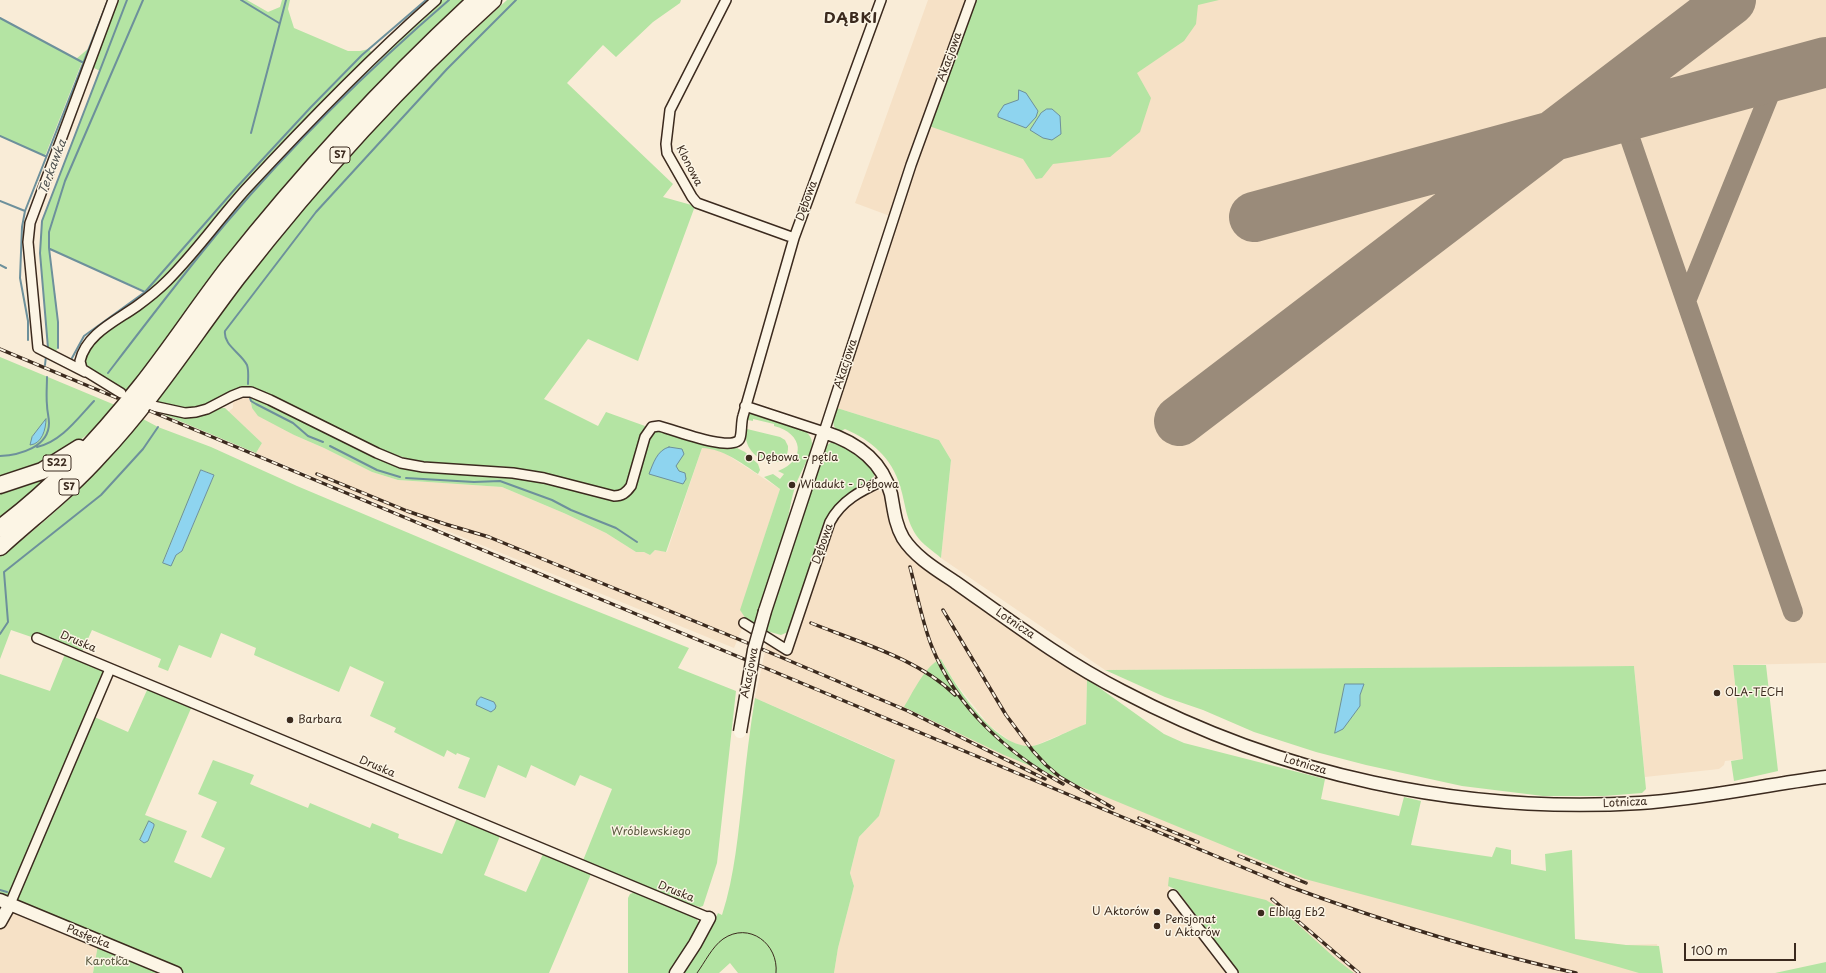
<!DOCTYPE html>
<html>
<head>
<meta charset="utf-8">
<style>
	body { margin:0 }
	#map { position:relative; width:1826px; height:973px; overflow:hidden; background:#f9ecd7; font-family:"Playpen Sans",sans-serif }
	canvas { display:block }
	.scale { position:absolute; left:1684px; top:943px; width:112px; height:18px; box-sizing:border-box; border:2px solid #3b2a1e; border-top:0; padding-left:5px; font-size:12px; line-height:14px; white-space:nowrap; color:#3b2a1e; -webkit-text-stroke:3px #fcf5e5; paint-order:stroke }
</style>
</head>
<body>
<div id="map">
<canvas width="1826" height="973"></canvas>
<div class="scale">100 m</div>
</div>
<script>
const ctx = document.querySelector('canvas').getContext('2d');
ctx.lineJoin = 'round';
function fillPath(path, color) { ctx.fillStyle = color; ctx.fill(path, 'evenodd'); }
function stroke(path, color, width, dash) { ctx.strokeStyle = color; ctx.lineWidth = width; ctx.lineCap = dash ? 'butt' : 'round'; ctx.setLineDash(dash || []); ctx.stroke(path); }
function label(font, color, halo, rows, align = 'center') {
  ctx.font = font + ' "Playpen Sans",sans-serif'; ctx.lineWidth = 3; ctx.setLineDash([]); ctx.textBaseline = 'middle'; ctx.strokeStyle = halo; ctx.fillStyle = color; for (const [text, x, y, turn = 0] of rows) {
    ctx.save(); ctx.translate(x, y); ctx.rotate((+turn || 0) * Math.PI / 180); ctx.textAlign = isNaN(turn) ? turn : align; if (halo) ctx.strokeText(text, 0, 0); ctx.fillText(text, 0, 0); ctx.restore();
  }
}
const built = new Path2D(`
	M928,0H968L890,216L855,203Z
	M974,0H1826V663L1733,665L1743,759L1725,761L1724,765L1719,769L1645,777L1634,666L1105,670L941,558L951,460L939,440L837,408L841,394L855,358L857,341L929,126Z
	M240,397L250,398L252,408L294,435L324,448L372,472L398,480L502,487L566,514L606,533L636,552H644L650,555L655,550L667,552L702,448H713L723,452L780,489L741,610L746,619L734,648L256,453L262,443L228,412L233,408V400Z
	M877,490L883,492L886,495L890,518L933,571L1087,679L1086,724L1034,746H1021L1010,741L989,725L954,681L941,659L926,672L907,703L986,739L1575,939L1626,945L1657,944L1662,973H1327L1169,877V896L1175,902L1230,973H834L838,948L854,886L850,873L859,837L879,816L892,758L755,698L767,642L791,651L833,524L839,515L853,501Z
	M0,907L98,945L93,973H0Z`);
const green = new Path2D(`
	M108,0H247L268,12L280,7L282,0H290L288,9L294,28L348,51H360L369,49L374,56L436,0H464C406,55 349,112 296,174C236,244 182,319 125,393L85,372L84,351L152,294L49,249C52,271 63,335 56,353L48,348L40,253L42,221L100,71L82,62L45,156L0,136V18L76,59L89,48Z
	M507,0H681L680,3L653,22L616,57L603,45L567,83L673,184L663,197L695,206L638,361L588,339L544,399L598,426L606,412L645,426L630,478L625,489L613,493L546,475L509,467L421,462L384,452L245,388C226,390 223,398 208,405C191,412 173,406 155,403C192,352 229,299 269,250C341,160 421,77 507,0Z
	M974,0H1219L1198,5L1196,24L1184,41L1137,73L1151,98L1140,132L1110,157L1053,164L1042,178L1036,179L1023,159L929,126Z
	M0,357L115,405L89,433L65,452L0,481Z
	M250,398L262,401L386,461L542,481L617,500L625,499L632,493L650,436L657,430L720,446L737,448L745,452L758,464L760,470L758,474C741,463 724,449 702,448L666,552L655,550L650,555L644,552H636L606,533L566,514L502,487L398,480L372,472L324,448L294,435L258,416L252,408Z
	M219,408H225L262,443L256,453L151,409C175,413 197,420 219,408Z
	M837,408L939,440L951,460L941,558C933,551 922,544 916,535C905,517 906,505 900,486C892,458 871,440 845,429L839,432C830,425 834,418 837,408Z
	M753,413L803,429C808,433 812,437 812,444C812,453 799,475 795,487C790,503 788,521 784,538C776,567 765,597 756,626L746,619L740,610L780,489L764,477L773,474L780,479L784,474L778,471C807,460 803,433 774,426V424L753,419V421L748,420L747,415Z
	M143,419L158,427L211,447L297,486L544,590L689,648L678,668L736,691L717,863L703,906L700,907L693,905L691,908L582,863L612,789L580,775L575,786L531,765L526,778L498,765L485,798L458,788L470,758L457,753L456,755L447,750L444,757L394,732L396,728L370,716L384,682L350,666L339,692L254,655L256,648L221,633L211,658L179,645L168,671L158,667L161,659L92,630L81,654L11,630L0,659V557C55,516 99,472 143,419ZM202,470L214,475L182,551L163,563Z
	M747,429L780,437L785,440L788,446C790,475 741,462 746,430Z
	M834,441L860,454L875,472C875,485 847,494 838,504L788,632L781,635L763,630L825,446Z
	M48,473L50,477L0,519V489Z
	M65,654L109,672L90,715L128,732L148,688L192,706L145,815L187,831L174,862L211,878L225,848L201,837L217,802L198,794L213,760L254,775L250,784L308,808L310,803L370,828L372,823L399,834L398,838L442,854L457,818L500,836L484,875L526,892L543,854L591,874L549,973H185L0,896V674L50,691Z
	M941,659C956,687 996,749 1032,746C1042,745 1074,728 1086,724L1087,679L1164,734L1184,743L1325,779L1321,799L1399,816L1404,797L1421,801L1411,845L1492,857L1496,847L1511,850V864L1546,871L1545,854L1572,850L1575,939L1626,945L1659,946L1663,973H1639L1461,921L1305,879L1004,755L904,707C912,694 926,664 941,659Z
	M1733,665H1766L1778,771L1734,781L1731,761L1743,759Z
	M1634,666L1646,789L1642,793L1604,796H1543L1462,786L1366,765L1316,752L1254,732L1203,710L1165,697L1105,670Z
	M755,698L895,760L879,816L859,837L850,873L854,886L838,948L834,973H738L730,963L719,973H683L704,942L718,913L722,915C735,875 738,833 743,792C746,760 750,729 755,698Z
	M1169,877L1266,900L1282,910L1336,959L1354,973H1239L1177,890L1168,886Z
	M635,892L697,919L699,925L669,973H628V898L630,894Z
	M98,945L164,973H93Z
	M1826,962V973H1775Z`);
const water = new Path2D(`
	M1019,90L1026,93L1038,111L1036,117L1026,128L998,117V114L1004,105L1018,100Z
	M1047,109H1052L1060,116L1061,134L1052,140L1043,138L1030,130L1041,113Z
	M46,419C46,429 42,444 30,445L32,437Z
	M669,447L682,449L684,454L676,466L679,471L685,473L686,479L683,484L649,474C653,464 657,450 669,447Z
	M201,470L214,475L182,551L176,555L171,566L163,563Z
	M1345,684H1364L1360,695V706L1343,729L1335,733Z
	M481,697L494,702L496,706L495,709L491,712L476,705L477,701Z
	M149,821L154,824V826L148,841L144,843L140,840Z`);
const stream = new Path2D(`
	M241,0L279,23
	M0,18L82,62
	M251,133L286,0
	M0,136L45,156
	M0,201L25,211
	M50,249L145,292
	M0,265L6,268
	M28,340V321L20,278L22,227L25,211L108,0
	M48,348L40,253L42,221L127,0
	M58,348V322L49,248V232L65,181L143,0
	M72,358L84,336L145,292L236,188L311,107L362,55L426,0
	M45,365L46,356
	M108,373C147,322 185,272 226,223C294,143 369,69 449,0
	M248,384C248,378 249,371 247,365C241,353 223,345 225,331L316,212L447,69L516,0
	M250,398L251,401L256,404L293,423L308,436L323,442
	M330,446L377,470L400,477
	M37,447C61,442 78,418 94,401
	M0,456C20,455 49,447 49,423C49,417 47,411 47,405C46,396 47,386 47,377
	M406,478L474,482L500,481L552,500L571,510L616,528L637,542
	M0,634L8,622L4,572L101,495L143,449L158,427
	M0,890L7,892`);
const taxiway = new Path2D(`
	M1623,118L1793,612
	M1686,301L1777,76`);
const runway = new Path2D(`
	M1254,217L1826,62
	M1179,421L1731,0`);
const street = new Path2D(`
	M726,0L670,110L666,144L667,153L692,197L697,203L794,238
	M85,372L38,348L28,242L30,223L113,0
	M121,393L82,369L80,361C86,334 116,321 137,306C148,298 158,290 167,281C196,252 219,219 246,189C307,123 369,59 436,0
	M153,406L185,413L196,412L207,409L232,396L242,392H251L270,400L377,453L401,463L423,467L513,473L544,478L614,496C622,496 626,493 631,486L645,437L652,427L659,426C671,429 735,454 740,438C742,432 741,422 743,416L794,238L881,0
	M745,406L824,432L911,165L971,0
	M744,623L787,650L830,522C842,499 863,490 886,479
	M37,638L709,918
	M1173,895L1233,973
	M10,904L110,669`);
const secondary = new Path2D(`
	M765,611L824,432C856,442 882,460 891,494C894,510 895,524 903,538C915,557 937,570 955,582C1009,620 1063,661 1122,691C1281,775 1460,814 1640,803C1703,799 1764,785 1826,777
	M0,900L176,973
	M0,922L10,904
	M676,973L695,944L709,918`);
const highway = new Path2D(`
	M0,485L42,471L79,448
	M0,528C54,488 99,439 141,386C171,348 198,307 228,268C304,172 386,83 476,0
	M0,547C34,516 70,489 101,454C152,400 192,337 237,278C314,179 400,84 493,0`);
const tram = new Path2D(`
	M697,973C705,962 712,947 723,939C749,921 779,944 776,973`);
const rail = new Path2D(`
	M0,349L117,398
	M150,411L1285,885C1380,920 1476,951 1576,973
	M317,474L407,511L445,524L489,537L738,639L908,711L1045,779
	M910,567C917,593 922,622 932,647C956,707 1007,753 1063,784
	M943,610L1006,715L1033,751L1046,765L1060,777L1113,808
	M811,623C858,642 919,659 955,695
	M1139,818L1198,842
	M1239,856L1306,883
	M1272,899L1359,973`);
const secondaryBridge = new Path2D(`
	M740,732L754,650L765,611`);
const markers = [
	[749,458,4,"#3b2a1e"],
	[792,485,4,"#3b2a1e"],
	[1717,693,4,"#3b2a1e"],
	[290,720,4,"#3b2a1e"],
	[1157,912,4,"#3b2a1e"],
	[1261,913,4,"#3b2a1e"],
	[1157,926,4,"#3b2a1e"]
];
const shields = [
	[340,155,20],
	[57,463,28],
	[69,487,20]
];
const shieldNames = [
	["S7",340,155],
	["S22",57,463],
	["S7",69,487]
];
const streetNames = [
	["Akacjowa",950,57,-70],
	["Klonowa",689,166,63],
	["Dębowa",807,201,-70],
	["Akacjowa",846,364,-72],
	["Dębowa",823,544,-71],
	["Lotnicza",1015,624,34],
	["Druska",78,642,23],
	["Akacjowa",750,673,-79],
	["Lotnicza",1305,765,17],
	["Druska",377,767,23],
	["Lotnicza",1625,803,-3],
	["Druska",676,892,22],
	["Pasłęcka",88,937,22]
];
const poiNames = [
	["Dębowa - pętla",757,458],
	["Wiadukt - Dębowa",800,485],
	["OLA-TECH",1725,693],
	["Barbara",298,720],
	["U Aktorów",1149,912,"right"],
	["Elbląg Eb2",1269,913],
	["Pensjonat",1165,920],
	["u Aktorów",1165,933]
];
const parkNames = [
	["Wróblewskiego",651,832],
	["Karotka",107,962]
];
const waterNames = [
	["Terkawka",53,167,-69]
];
const districtNames = [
	["DĄBKI",851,19]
];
fillPath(built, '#f6e1c6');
fillPath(green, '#b4e4a3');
fillPath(water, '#8ed4ef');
stroke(water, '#6d909b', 1);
stroke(stream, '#6d909b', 2);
stroke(taxiway, '#9a8b7a', 20);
stroke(runway, '#9a8b7a', 50);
stroke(street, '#3b2a1e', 12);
stroke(secondary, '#3b2a1e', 15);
stroke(highway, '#3b2a1e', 19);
stroke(street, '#fcf5e5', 9);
stroke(secondary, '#fcf5e5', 12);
stroke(highway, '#fcf5e5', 16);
stroke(tram, '#3b2a1e', 1);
stroke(rail, '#3b2a1e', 3.5);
stroke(rail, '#fcf5e5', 2, [6]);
stroke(secondaryBridge, '#3b2a1e', 15, []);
stroke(secondaryBridge, '#fcf5e5', 12);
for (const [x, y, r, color] of markers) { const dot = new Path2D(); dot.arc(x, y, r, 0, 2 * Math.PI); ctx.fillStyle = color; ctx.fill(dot); stroke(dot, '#fcf5e5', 1.5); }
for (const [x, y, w] of shields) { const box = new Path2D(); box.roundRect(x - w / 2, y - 8, w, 16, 3); ctx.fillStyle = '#fcf5e5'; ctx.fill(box); stroke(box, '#3b2a1e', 1); }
label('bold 10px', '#3b2a1e', null, shieldNames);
label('11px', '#3b2a1e', '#fcf5e5', streetNames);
label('11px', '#3b2a1e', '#fcf5e5', poiNames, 'left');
label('11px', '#59583f', '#fcf5e5', parkNames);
label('italic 12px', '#505452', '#fcf5e5', waterNames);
ctx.letterSpacing = '1px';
label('bold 15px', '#3b2a1e', '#fcf5e5', districtNames);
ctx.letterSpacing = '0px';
</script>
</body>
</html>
